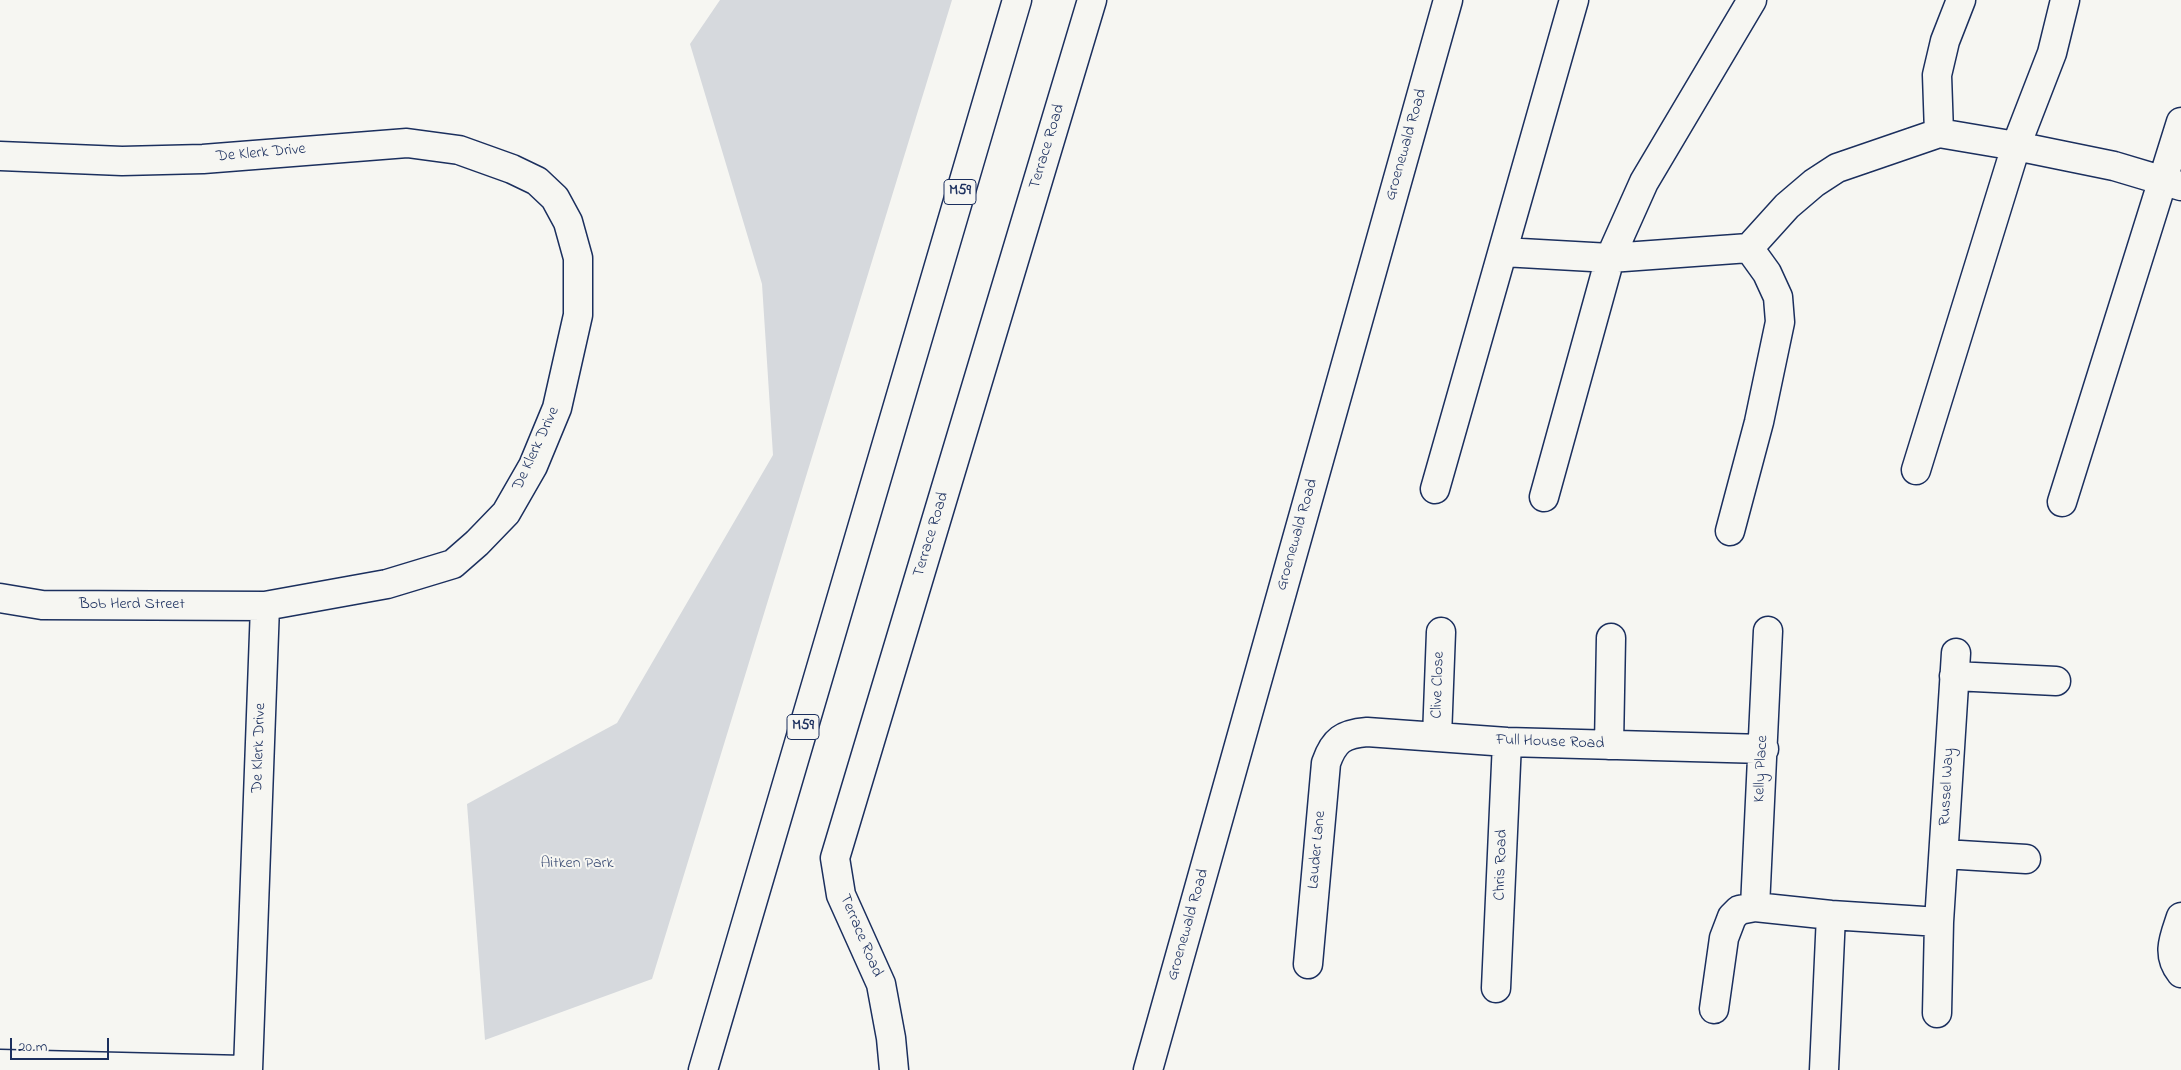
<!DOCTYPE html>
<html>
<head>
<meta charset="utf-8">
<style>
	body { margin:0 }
	#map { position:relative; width:2181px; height:1070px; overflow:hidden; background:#f6f6f2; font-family:"Indie Flower",sans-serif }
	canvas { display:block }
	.scale { position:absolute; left:10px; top:1038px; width:99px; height:22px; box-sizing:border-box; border:2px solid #1b2f5e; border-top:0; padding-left:6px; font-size:15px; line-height:18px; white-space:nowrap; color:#1b2f5e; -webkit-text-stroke:4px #f6f6f2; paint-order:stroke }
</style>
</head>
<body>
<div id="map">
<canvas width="2181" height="1070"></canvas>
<div class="scale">20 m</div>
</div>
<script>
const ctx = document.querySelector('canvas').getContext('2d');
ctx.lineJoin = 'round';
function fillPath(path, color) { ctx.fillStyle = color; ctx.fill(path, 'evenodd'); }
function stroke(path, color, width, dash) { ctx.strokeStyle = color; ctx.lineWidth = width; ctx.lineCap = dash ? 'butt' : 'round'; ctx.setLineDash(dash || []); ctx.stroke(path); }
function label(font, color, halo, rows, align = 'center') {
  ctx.font = font + ' "Indie Flower",sans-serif'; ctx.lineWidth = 4; ctx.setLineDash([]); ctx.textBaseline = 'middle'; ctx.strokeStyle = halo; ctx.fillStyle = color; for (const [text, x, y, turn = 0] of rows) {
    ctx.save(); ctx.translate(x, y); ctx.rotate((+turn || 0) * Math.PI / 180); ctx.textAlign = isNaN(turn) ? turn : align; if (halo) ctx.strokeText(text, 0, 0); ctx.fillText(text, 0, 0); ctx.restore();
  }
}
const green = new Path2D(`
	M720,0H952L652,979L485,1040L467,804L617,723L773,455L762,284L690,44Z`);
const minor = new Path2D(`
	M1939,133L1937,75L1945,41L1961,0
	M0,156L122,161L203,159L407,143L459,150L512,169L537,181L555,198L568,222L578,258V315L557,408L533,466L506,513L477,543L453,564L387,584L265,606L42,605L0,598
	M1503,252L1610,258L1749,248L1787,206L1814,183L1837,168L1939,133L2016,146L2114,166L2181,186
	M1916,470L2016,146L2052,53L2065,0
	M1435,489L1574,0
	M1544,497L1610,258L1644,182L1752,0
	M2062,502L2181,122
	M1730,531L1759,422L1780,322L1778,297L1767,273L1749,248
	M1954,676L2056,681
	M1437,737L1441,632
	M1609,745L1611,638
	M1944,854L2026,859
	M1755,907L1768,631
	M2181,917C2174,938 2166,954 2181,973
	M1308,964L1326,763C1334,740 1343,734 1367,732L1507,742L1764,749
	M1496,988L1507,742
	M1714,1009L1724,938L1732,917L1739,910L1755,907L1831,915L1939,922
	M1937,1013L1939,922L1956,653
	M0,1064L243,1070
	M248,1070L265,606
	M894,1070L891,1038L881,984L841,895L835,858L1092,0
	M1148,1070L1448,0
	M1824,1070L1831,915`);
const major = new Path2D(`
	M703,1070L1017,0`);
const shields = [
	[960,192,32],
	[803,727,32]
];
const shieldNames = [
	["M59",960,192],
	["M59",803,727]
];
const streetNames = [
	["Groenewald Road",1407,145,-74],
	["Terrace Road",1048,147,-73],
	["De Klerk Drive",261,154,-5],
	["De Klerk Drive",537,449,-65],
	["Terrace Road",932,535,-73],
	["Groenewald Road",1298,535,-74],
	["Bob Herd Street",132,605],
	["Clive Close",1439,685,-88],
	["Full House Road",1550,743,2],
	["De Klerk Drive",260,748,-88],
	["Kelly Place",1762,769,-87],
	["Russel Way",1948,787,-87],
	["Lauder Lane",1318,850,-85],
	["Chris Road",1502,865,-88],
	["Groenewald Road",1189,925,-74],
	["Terrace Road",860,936,67]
];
const parkNames = [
	["Aitken Park",577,864]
];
fillPath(green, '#d6d9dd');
stroke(minor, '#1b2f5e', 31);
stroke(major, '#1b2f5e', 31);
stroke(minor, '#f6f6f2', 28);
stroke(major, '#f6f6f2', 28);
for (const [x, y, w] of shields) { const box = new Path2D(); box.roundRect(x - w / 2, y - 12.5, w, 25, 4); ctx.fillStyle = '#f6f6f2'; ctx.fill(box); stroke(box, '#1b2f5e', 1); }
label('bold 15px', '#1b2f5e', null, shieldNames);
label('16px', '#1b2f5e', '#f6f6f2', streetNames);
label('16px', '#405177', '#f6f6f2', parkNames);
</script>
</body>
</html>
